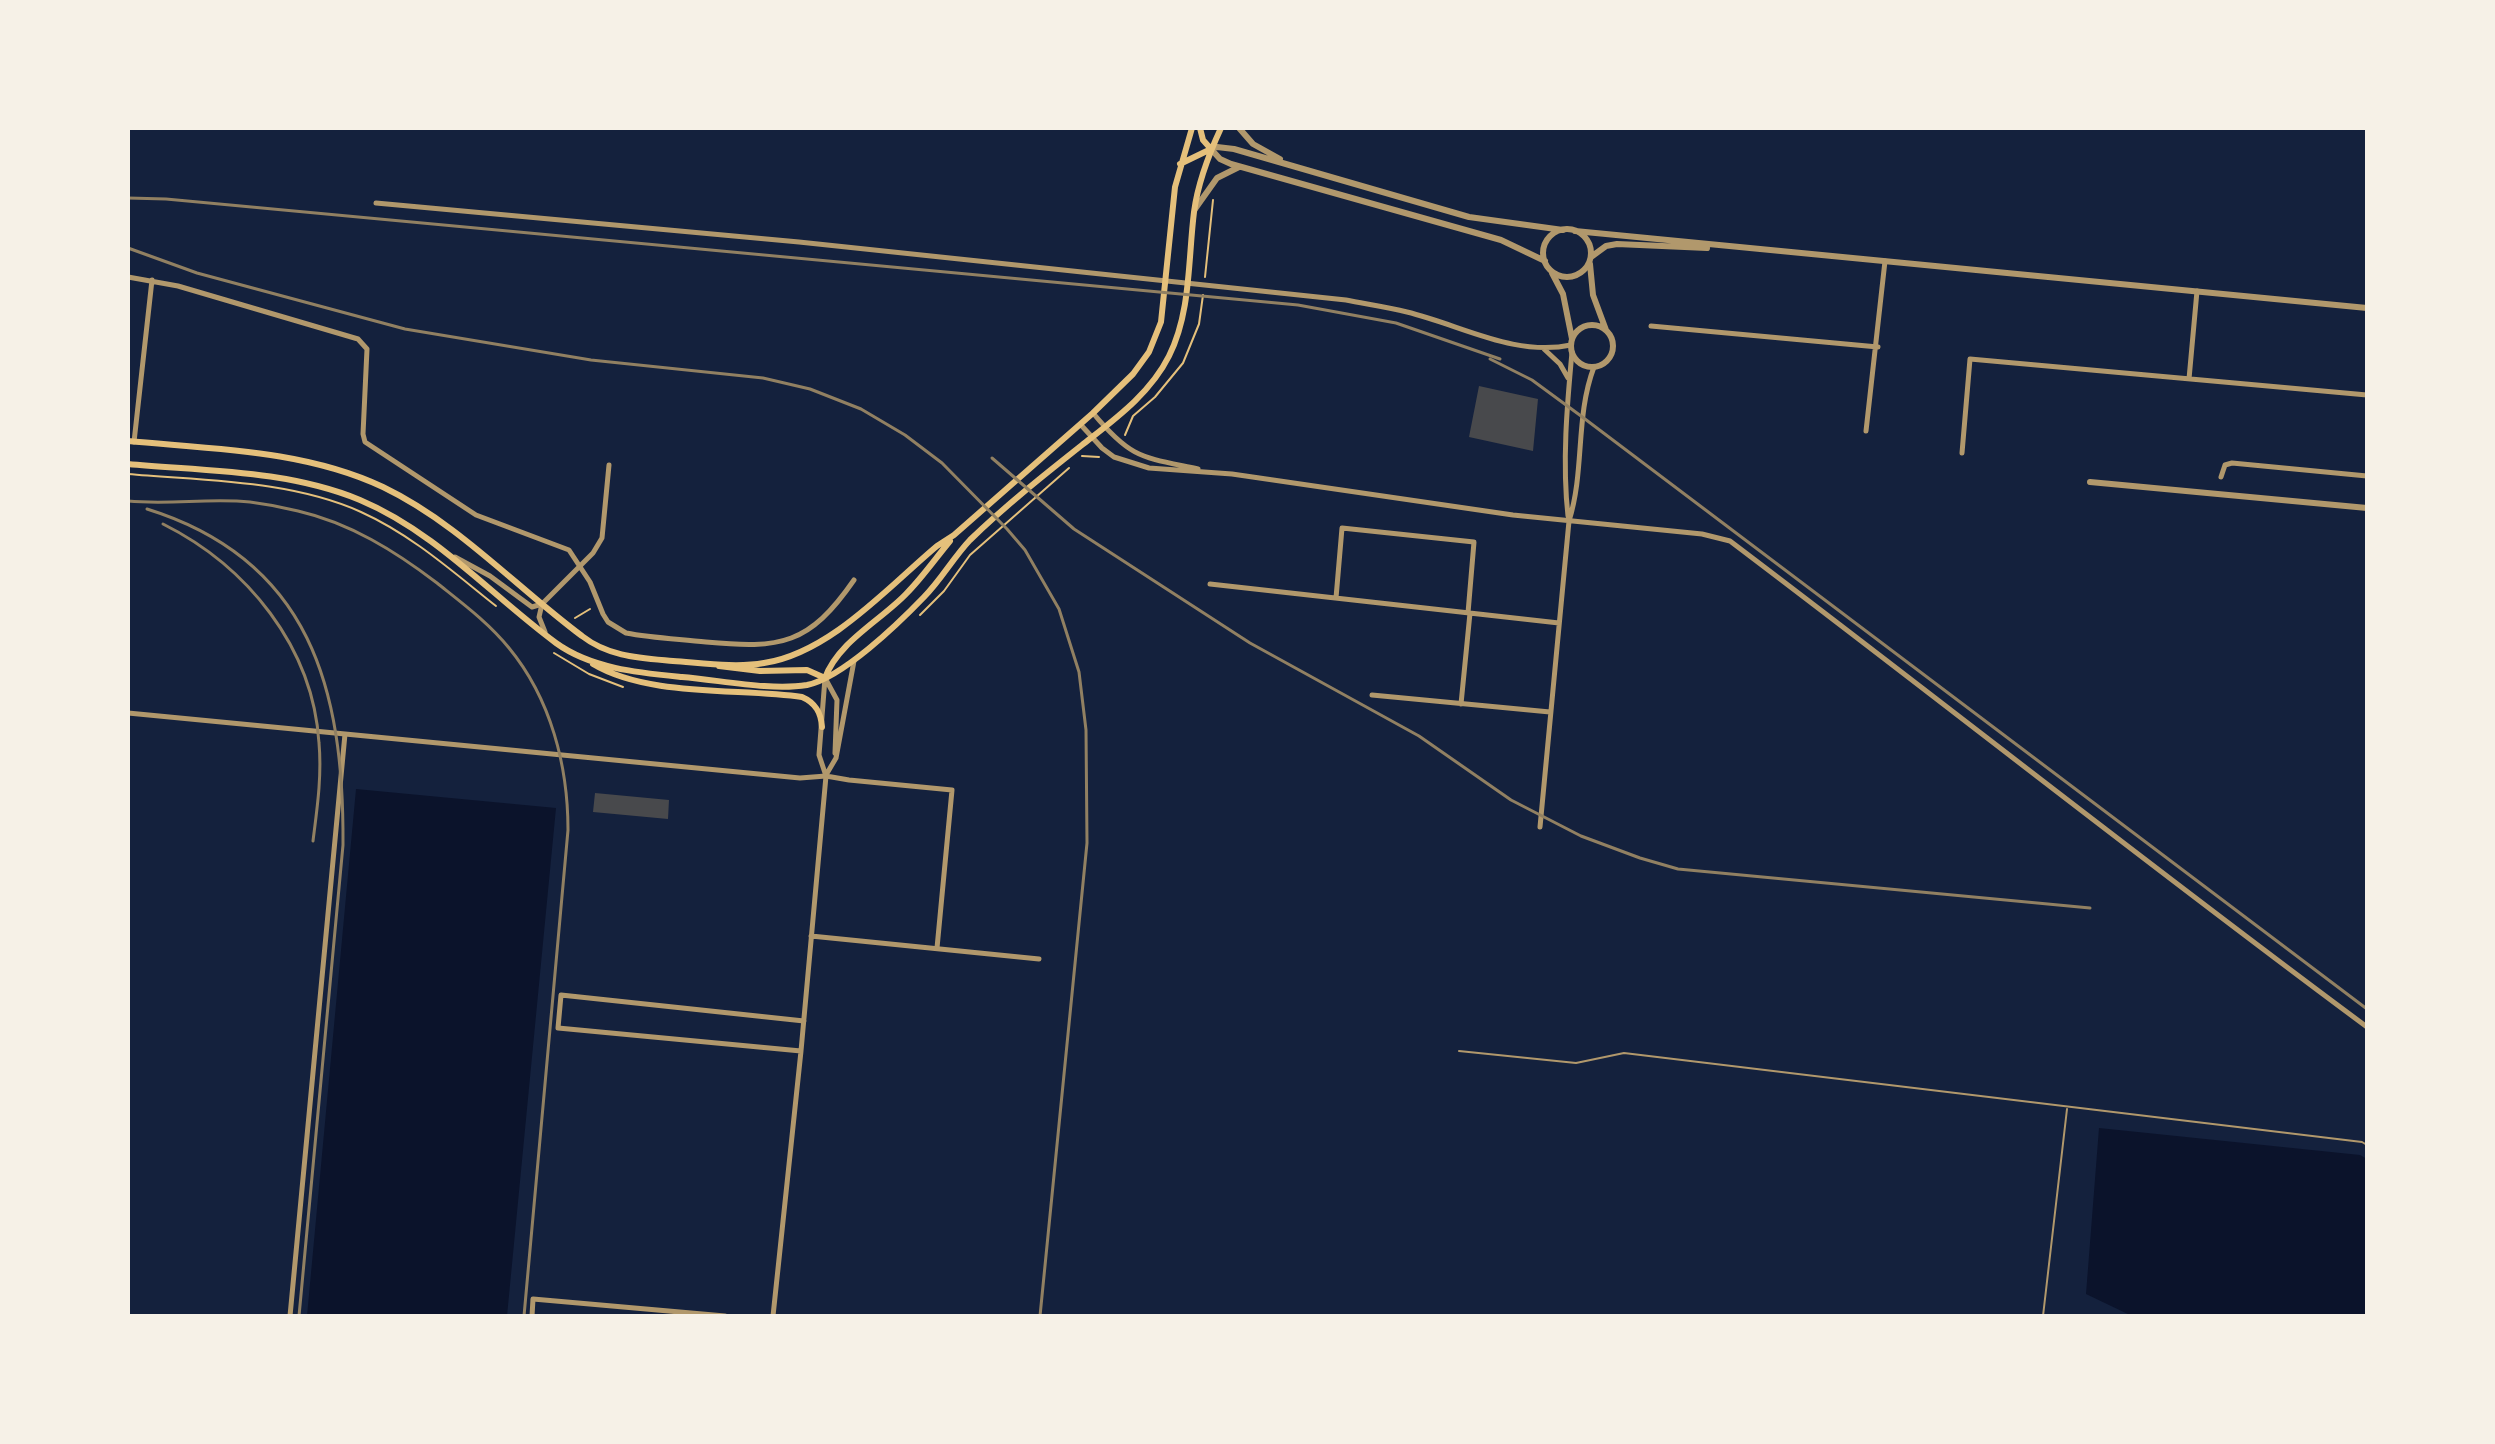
<!DOCTYPE html>
<html>
<head>
<meta charset="utf-8">
<style>
	body { margin:0 }
	#map { position:relative; width:2495px; height:1444px; overflow:hidden; background:#14213d; font-family:"Varela Round",sans-serif }
	canvas { display:block }
	.frame { position:absolute; inset:0; border:130px solid #f6f1e7; pointer-events:none }
</style>
</head>
<body>
<div id="map">
<canvas width="2495" height="1444"></canvas>
<div class="frame"></div>
</div>
<script>
const ctx = document.querySelector('canvas').getContext('2d');
ctx.lineJoin = 'round';
function fillPath(path, color) { ctx.fillStyle = color; ctx.fill(path, 'evenodd'); }
function stroke(path, color, width, dash) { ctx.strokeStyle = color; ctx.lineWidth = width; ctx.lineCap = dash ? 'butt' : 'round'; ctx.setLineDash(dash || []); ctx.stroke(path); }
const water = new Path2D(`
	M356,789L556,808L507,1316H307Z
	M2099,1128L2360,1155L2367,1159V1316H2132L2086,1294Z`);
const building = new Path2D(`
	M1479,386L1538,399L1533,451L1469,437Z
	M595,793L669,800L668,819L593,812Z`);
const path = new Path2D(`
	M1205,277L1213,200
	M1125,435L1133,416L1155,397L1183,363L1199,324L1203,295
	M1082,456L1099,457
	M128,474C205,481 290,480 361,512C412,535 453,572 496,606
	M920,615L944,591L970,555L1069,468
	M575,618L590,609
	M554,653L589,674L623,687`);
const service = new Path2D(`
	M1459,1051L1576,1063L1624,1053L2362,1142L2367,1145
	M2043,1316L2067,1109`);
const minor = new Path2D(`
	M376,203L799,242L1346,300C1366,304 1387,307 1407,312C1461,325 1515,357 1571,345
	M128,277L178,286L358,339L367,349L363,434L365,442L476,515L569,550L590,582L603,614L608,622L626,633C652,638 679,639 706,642C781,649 809,645 854,580
	M1651,326L1878,347
	M1544,349L1560,364L1568,378
	M2189,379L2197,291
	M1093,413C1131,459 1142,457 1198,469
	M1081,425L1102,448L1114,457L1149,468L1232,474L1513,515L1702,534L1730,541C1943,702 2152,868 2367,1027
	M1866,431L1885,261
	M134,442L152,280
	M1962,453L1970,359L2367,395
	M2221,477L2225,465L2232,463L2367,476
	M1568,516C1562,462 1567,406 1572,352
	M455,557L490,576L532,607L542,604L539,617L545,632
	M1210,584L1559,623
	M1336,598L1342,528L1474,542L1468,613
	M542,604L593,553L602,538L609,465
	M825,678L837,700L835,753
	M1372,695L1550,712
	M1461,704L1470,613
	M128,713L800,778L826,776L849,780L952,790L937,948
	M826,775L836,758L854,661
	M1540,827L1569,521C1585,470 1575,417 1594,367
	M811,936L1039,959
	M801,1051L558,1028L561,995L804,1021
	M290,1316L345,734
	M532,1316L533,1299L725,1316
	M773,1316L801,1051L826,776L819,755L825,678`);
const tertiary = new Path2D(`
	M1239,128L1253,144L1280,159
	M1211,149L1217,147L1234,149L1469,217L1563,230
	M1211,149L1220,159L1231,164L1501,240L1545,261
	M1195,209L1217,178L1239,167
	M1543 253a24 24 0 1 1 48 0a24 24 0 1 1-48 0Z
	M1575,231L2367,308
	M1591,257L1606,246L1617,244L1707,248
	M1590,264L1593,295L1606,330
	M1552,273L1563,294L1572,339
	M1571 346a21 21 0 1 1 42 0a21 21 0 1 1-42 0Z
	M2090,482L2367,508`);
const secondary = new Path2D(`
	M1200,128L1203,140L1211,149
	M1180,164L1211,149
	M128,441C213,449 305,450 383,487C458,523 516,587 582,636C609,657 640,658 673,661C702,663 736,668 764,663C830,653 888,587 937,546L954,535L1093,413L1133,374L1149,352L1161,322L1175,187L1192,128
	M128,464C205,471 288,470 360,500C436,532 491,595 556,643C592,669 640,673 682,677C720,680 770,691 807,685C842,678 898,624 924,597C941,580 953,558 970,540C1005,506 1044,475 1082,445C1115,419 1150,394 1169,356C1191,312 1188,260 1194,212C1198,182 1208,156 1221,128
	M593,664C648,697 739,688 802,697C816,703 821,713 822,727
	M719,666L760,671L807,670L825,678
	M825,678C838,642 880,621 906,594C922,578 935,559 950,541`);
const rail = new Path2D(`
	M128,198L166,199L1298,305L1396,323L1500,359
	M128,248L197,273L405,329L591,360L763,378L810,389L861,409L905,435L942,463L1007,529L1025,550L1059,609L1079,672L1086,730L1087,843L1040,1316
	M1490,359L1532,380L1581,416L2367,1009
	M992,458L1074,529L1250,643L1419,736L1511,800L1581,836L1640,858L1678,869L2090,908
	M128,501C169,505 209,498 250,502C266,504 282,507 298,511C350,523 395,551 437,583C462,603 489,623 509,648C551,699 568,766 568,830L524,1316
	M147,509C311,560 344,690 343,845L299,1316
	M163,524C247,566 313,647 319,743C322,776 317,809 313,841`);
fillPath(water, '#0b132b');
fillPath(building, '#48494c');
stroke(path, '#e5c07b', 2);
stroke(service, '#b1986c', 2);
stroke(minor, '#b1986c', 5);
stroke(tertiary, '#b1986c', 6);
stroke(secondary, '#e5c07b', 6);
stroke(rail, '#918062', 3);
</script>
</body>
</html>
